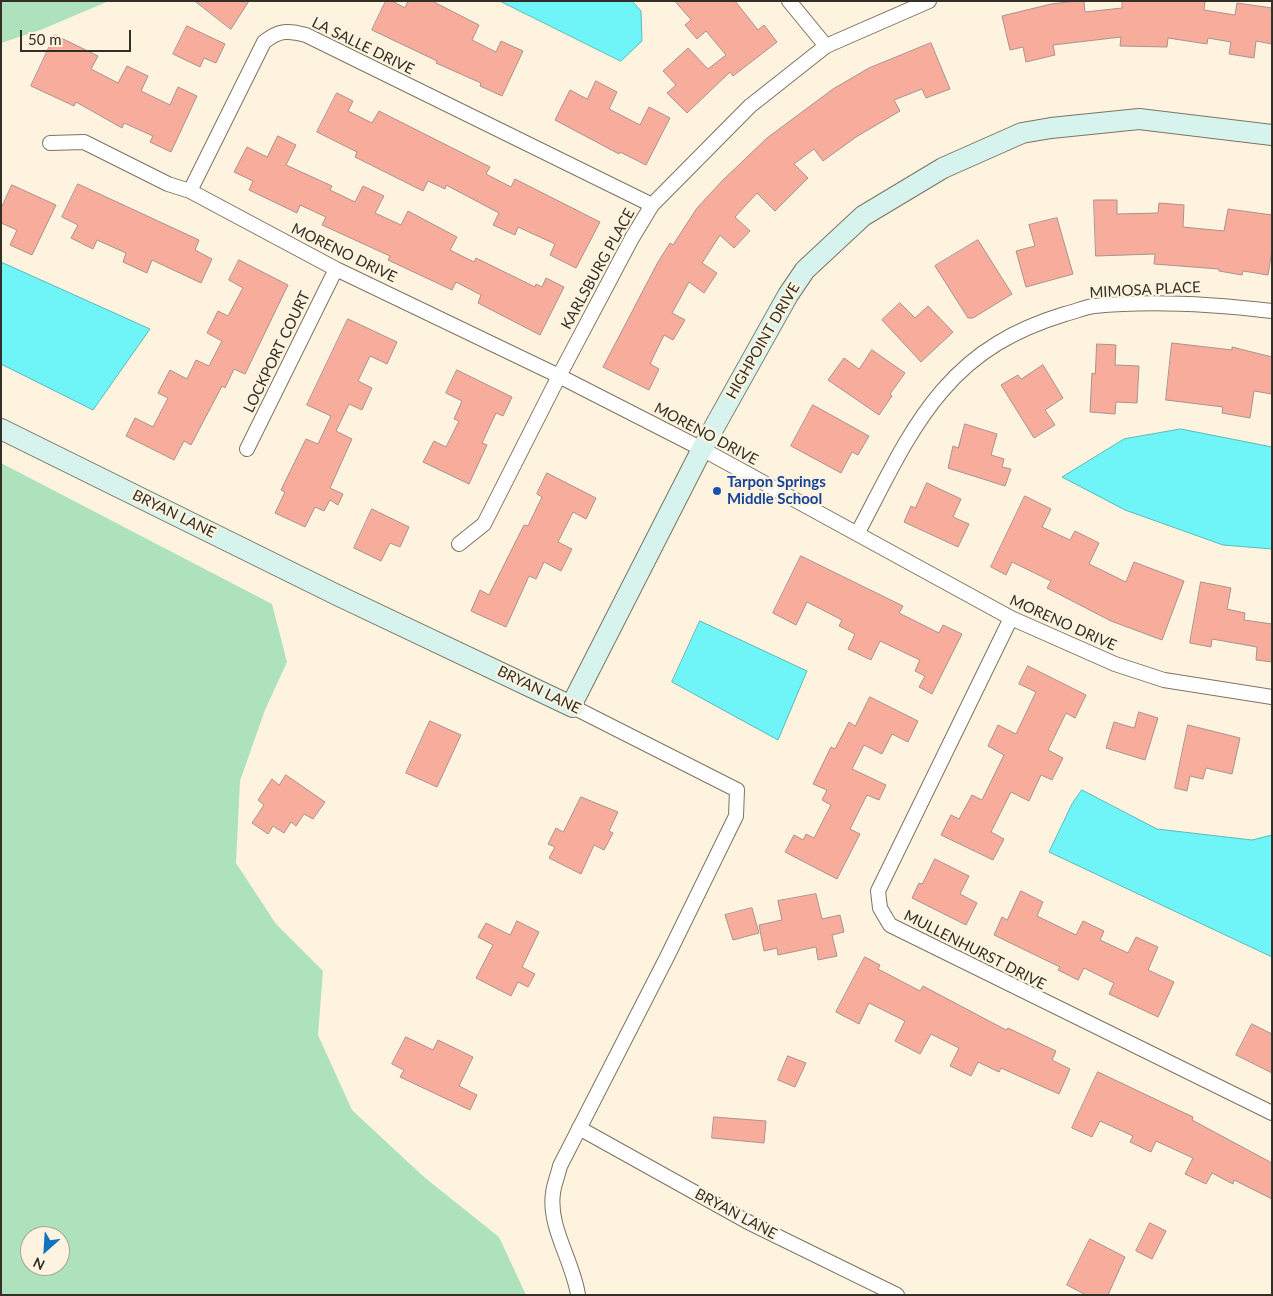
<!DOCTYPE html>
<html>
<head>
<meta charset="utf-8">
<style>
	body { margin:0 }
	#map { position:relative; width:1273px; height:1296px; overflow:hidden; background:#fdf3df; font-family:Lato,sans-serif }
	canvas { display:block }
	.frame { position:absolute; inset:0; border:2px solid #322f27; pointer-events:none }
	.north { position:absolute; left:20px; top:1226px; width:50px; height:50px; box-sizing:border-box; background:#fdf3df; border:1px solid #aca595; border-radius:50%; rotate:206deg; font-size:14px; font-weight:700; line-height:20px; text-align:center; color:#322f27 }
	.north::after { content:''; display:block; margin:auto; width:18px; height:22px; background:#1073bf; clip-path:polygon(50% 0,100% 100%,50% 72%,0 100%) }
	.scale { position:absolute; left:20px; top:30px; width:111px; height:22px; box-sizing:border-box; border:2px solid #322f27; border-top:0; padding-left:6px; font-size:15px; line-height:18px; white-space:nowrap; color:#322f27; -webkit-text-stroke:4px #fdf3df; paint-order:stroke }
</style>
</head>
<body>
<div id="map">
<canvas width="1273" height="1296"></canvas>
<div class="frame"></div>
<div class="north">N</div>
<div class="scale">50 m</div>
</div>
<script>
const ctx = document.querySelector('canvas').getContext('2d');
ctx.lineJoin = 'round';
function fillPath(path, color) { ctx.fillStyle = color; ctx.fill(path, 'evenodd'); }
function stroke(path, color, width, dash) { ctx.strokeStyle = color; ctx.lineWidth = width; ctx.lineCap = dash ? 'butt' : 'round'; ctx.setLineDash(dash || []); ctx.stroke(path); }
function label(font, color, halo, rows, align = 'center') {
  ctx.font = font + ' Lato,sans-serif'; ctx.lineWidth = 4.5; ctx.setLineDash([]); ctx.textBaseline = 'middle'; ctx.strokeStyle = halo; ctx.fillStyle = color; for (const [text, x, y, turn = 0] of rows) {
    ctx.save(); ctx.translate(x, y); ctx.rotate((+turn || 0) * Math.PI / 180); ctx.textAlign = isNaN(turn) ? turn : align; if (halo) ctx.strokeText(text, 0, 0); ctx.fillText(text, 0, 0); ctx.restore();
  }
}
const green = new Path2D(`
	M1,1H109L43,29L1,43Z
	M1,463L272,604L287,662L265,710L240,781L236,863L276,924L323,971L318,1035L352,1110L424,1177L499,1237L526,1295H1ZM30,1236H60V1266H30Z`);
const water = new Path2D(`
	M500,1H632L641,11L642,41L621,61Z
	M1,262L150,329L93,410L1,364Z
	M1181,429L1272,447V549L1223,545L1125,510L1062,477L1124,439Z
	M700,621L807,671L778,740L672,682Z
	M1082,790L1157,829L1252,840L1272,835V957L1049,852L1072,804Z`);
const building = new Path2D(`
	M195,1H249L231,29Z
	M386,1H392L405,8L408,1H432L479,25L472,40L496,52L501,41L523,51L502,96L480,86L481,83L436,63L437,61L372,30Z
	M675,1H735L758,30L764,25L777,42L733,76L730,72L687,113L667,93L676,85L663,71L688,48L708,69L726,55L706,31L697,39L685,25L691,20Z
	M1077,1H1084L1085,12L1122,8V1H1205L1204,10L1235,15L1237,3L1272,8V44L1256,41L1254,58L1229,54L1231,42L1208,38L1207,44L1168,38L1167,47L1120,46L1121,37L1053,45L1055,55L1026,62L1023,47L1010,50L1002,16L1051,4Z
	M187,26L225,44L216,63L204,58L200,67L173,54Z
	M55,35L98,56L91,69L118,83L127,66L148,76L141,91L170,105L178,87L197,96L171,152L150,142L153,136L124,123L122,128L76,102L74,106L31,86Z
	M931,43L950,89L926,98L922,89L894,100L900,111L856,137L823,161L814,149L794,164L808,178L775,211L757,193L735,217L750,231L734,248L720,235L702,263L717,273L704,293L689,282L672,313L685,320L673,340L664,335L650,364L659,369L649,390L603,367L658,262L670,243L673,245L697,208L723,180L767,138L833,89L869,68Z
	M596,81L617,92L609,109L640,125L649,107L670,118L646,165L620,152L619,154L555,120L570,90L587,99Z
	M337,93L353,101L348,111L372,123L379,111L490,167L486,174L511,187L515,179L600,222L576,268L550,255L555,244L518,227L515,235L493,225L499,213L446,185L445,189L428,181L423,191L355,157L357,152L317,132Z
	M278,136L296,145L286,165L332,186L330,190L355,202L363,186L384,196L375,213L401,225L408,211L457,237L450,250L474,262L476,258L535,287L536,284L542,287L546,278L564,287L540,335L478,303L481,295L456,282L452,290L388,260L390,256L322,225L326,217L300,205L297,213L249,190L253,181L234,172L247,147L267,157Z
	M78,184L199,240L195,250L212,259L201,283L152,260L147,273L123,262L126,253L97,240L93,249L71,238L78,225L62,217Z
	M12,185L56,205L32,255L10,245L17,230L1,223V209Z
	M1094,200H1117V214L1158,213L1159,203L1184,205L1183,227L1224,231L1228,209L1272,215V251L1268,275L1243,271L1242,275L1219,271V269L1154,264L1155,254L1096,256Z
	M1057,218L1073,274L1026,287L1016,251L1035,246L1029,225Z
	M978,240L1012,294L973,318H968L935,266Z
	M239,260L288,285L245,374L234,369L225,388L222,386L191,445L184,441L174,460L126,436L135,418L153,427L168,398L158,393L170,370L187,379L196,360L209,366L222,341L207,333L218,311L228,316L243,288L229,280Z
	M900,303L915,318L928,306L953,332L921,362L882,320Z
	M348,319L397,342L387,364L370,356L358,381L372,388L362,410L349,404L336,431L352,439L330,488L343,494L338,505L330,500L324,511L315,507L305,527L275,513L285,492L281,490L306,439L318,444L331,416L307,405Z
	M1172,343L1232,350V347L1272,357V394L1254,391L1250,418L1222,413L1223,407L1166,400Z
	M1097,344L1116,345L1115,365L1139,366L1137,403L1116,402L1115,414L1090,412L1092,373L1095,374Z
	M872,350L905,373L890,394L892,396L879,415L828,380L844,358L859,369Z
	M1043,365L1063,398L1045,410L1055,425L1034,438L1001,385L1018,375L1021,379Z
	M457,370L512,397L503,416L496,413L482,443L487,445L469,484L423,462L434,441L446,447L459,421L454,419L462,401L446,393Z
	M813,405L869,436L858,455L852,452L841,473L791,446Z
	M965,424L997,434L991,455L1004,459L1002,467L1011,469L1005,486L948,468L953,446L958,448Z
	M547,473L596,498L586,519L573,512L558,542L572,549L561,571L544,562L536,579L529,576L506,627L471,611L480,590L489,595L524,525L528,526L542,497L537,494Z
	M927,483L961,499L953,517L969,524L958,547L904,522L911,506L915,508Z
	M1025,496L1051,509L1042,527L1070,540L1075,531L1099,543L1089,564L1126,582L1134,562L1184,581L1162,640L1111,621L1047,588L1051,581L1012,562L1006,575L991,567Z
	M372,509L409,527L400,547L390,543L381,561L354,548Z
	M801,556L903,606L899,613L939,633L943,625L962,634L932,694L919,687L925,676L915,671L920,660L880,641L871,660L848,649L855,634L839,626L842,620L807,602L796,625L773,613Z
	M1201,582L1231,588L1227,609L1245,613L1244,620L1272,624V662L1256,660L1257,647L1212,639L1211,647L1190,643Z
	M1028,666L1086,695L1075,718L1066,713L1048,750L1063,758L1052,780L1041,775L1029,801L1011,792L991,832L1004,839L993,860L941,835L951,815L959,819L972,795L982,800L1004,755L988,746L998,725L1016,734L1036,692L1019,684Z
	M870,697L918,721L908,742L892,734L882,754L864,745L852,769L886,785L879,800L867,795L850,829L860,834L837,879L785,852L794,835L803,840L806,834L814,838L831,805L822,800L827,790L813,784L831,747L835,749L849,722L855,726Z
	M1139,712L1158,718L1145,760L1106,748L1114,722L1134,728Z
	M430,721L461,735L437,787L406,773Z
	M1188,725L1240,738L1232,774L1206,768L1203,779L1190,776L1187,791L1175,788Z
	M286,775L325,802L313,819L304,814L296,826L291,822L284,833L273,826L268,834L252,823L264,805L258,800L272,779L279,785Z
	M581,797L618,812L609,831L613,833L604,850L594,845L581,874L549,858L555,847L548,844L556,828L563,832Z
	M935,859L969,876L960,894L977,903L966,925L912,898L919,883L922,884Z
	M1021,891L1043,902L1037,916L1076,935L1083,921L1104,931L1100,940L1128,953L1136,937L1158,947L1148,970L1174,982L1158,1017L1109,994L1114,983L1084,968L1078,980L1058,970L1060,967L994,935L1002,917L1007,920Z
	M816,894L822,919L840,915L844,932L832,935L837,956L818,960L816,947L778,955L777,948L764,951L759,925L782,920L778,901Z
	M752,908L759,933L733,940L725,915Z
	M517,921L539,932L522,967L535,974L528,987L518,982L511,996L476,978L493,945L478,937L486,923L510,935Z
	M865,957L880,965L878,969L920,991L923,986L1006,1030L1008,1028L1056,1051L1052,1060L1070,1069L1059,1094L1001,1068L999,1072L978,1062L971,1076L950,1066L959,1048L931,1034L920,1054L895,1041L905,1021L869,1003L859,1024L836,1012Z
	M1252,1024L1272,1034V1073L1236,1055Z
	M406,1037L433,1050L438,1040L473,1057L459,1086L477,1095L470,1110L400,1077L404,1070L392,1064Z
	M788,1056L806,1063L795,1087L778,1080Z
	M1098,1072L1193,1117L1192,1120L1272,1163V1199L1234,1180L1233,1184L1212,1173L1206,1184L1185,1174L1193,1158L1156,1141L1151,1152L1130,1142L1133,1136L1100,1121L1092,1137L1072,1128Z
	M714,1117L766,1121L764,1143L712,1138Z
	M1150,1223L1166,1231L1152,1259L1136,1251Z
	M1090,1239L1125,1257L1108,1295H1086L1067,1285Z`);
const street = new Path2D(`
	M789,1L826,46
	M50,143L84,142L168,184L190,191L336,269L559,376L702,449L1011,618L1115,664L1164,680L1272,697
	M190,191L264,42C279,30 288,30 306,35L652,205
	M247,449L336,269
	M857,534C883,486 906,433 942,391C976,351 1016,329 1065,314C1074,312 1085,307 1094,306C1153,300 1213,304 1272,311
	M459,544L484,524L559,376L632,238L652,205L750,106L826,46L929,1
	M1011,618L878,891L880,908L890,925L1272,1113
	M573,707L737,790L736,816L667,957L560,1166C558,1175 554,1184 553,1193C548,1227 573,1261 578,1295
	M579,1128L748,1222L897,1295`);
const secondary = new Path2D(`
	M1,429L337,595L573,707L574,700L702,449L788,295L805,270L863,216L943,168L1022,133L1051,128L1139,119L1272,135`);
const markers = [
	[717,491,5,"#1a4fb4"]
];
const streetNames = [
	["LA SALLE DRIVE",363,46,26],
	["MORENO DRIVE",344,253,26],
	["KARLSBURG PLACE",598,269,-61],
	["MIMOSA PLACE",1145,290,-3],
	["HIGHPOINT DRIVE",763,341,-60],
	["LOCKPORT COURT",277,352,-64],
	["MORENO DRIVE",706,434,28],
	["BRYAN LANE",174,514,26],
	["MORENO DRIVE",1063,623,24],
	["BRYAN LANE",539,690,26],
	["MULLENHURST DRIVE",975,950,27],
	["BRYAN LANE",736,1214,28]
];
const transitNames = [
	["Tarpon Springs",727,482],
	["Middle School",727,499]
];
fillPath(green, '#aee2bc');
fillPath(water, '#6ff4f8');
stroke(water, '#5db9b9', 1);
fillPath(building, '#f8ac9b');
stroke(building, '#a9928d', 1);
stroke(street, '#7c7462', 16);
stroke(secondary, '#7c7462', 22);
stroke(street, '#fff', 14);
stroke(secondary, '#d6f4ed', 20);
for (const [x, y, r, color] of markers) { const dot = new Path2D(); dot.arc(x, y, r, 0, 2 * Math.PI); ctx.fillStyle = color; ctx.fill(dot); stroke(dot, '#fdf3df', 2); }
label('15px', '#322f27', '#fdf3df', streetNames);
label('bold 15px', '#164399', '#fdf3df', transitNames, 'left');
</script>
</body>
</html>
